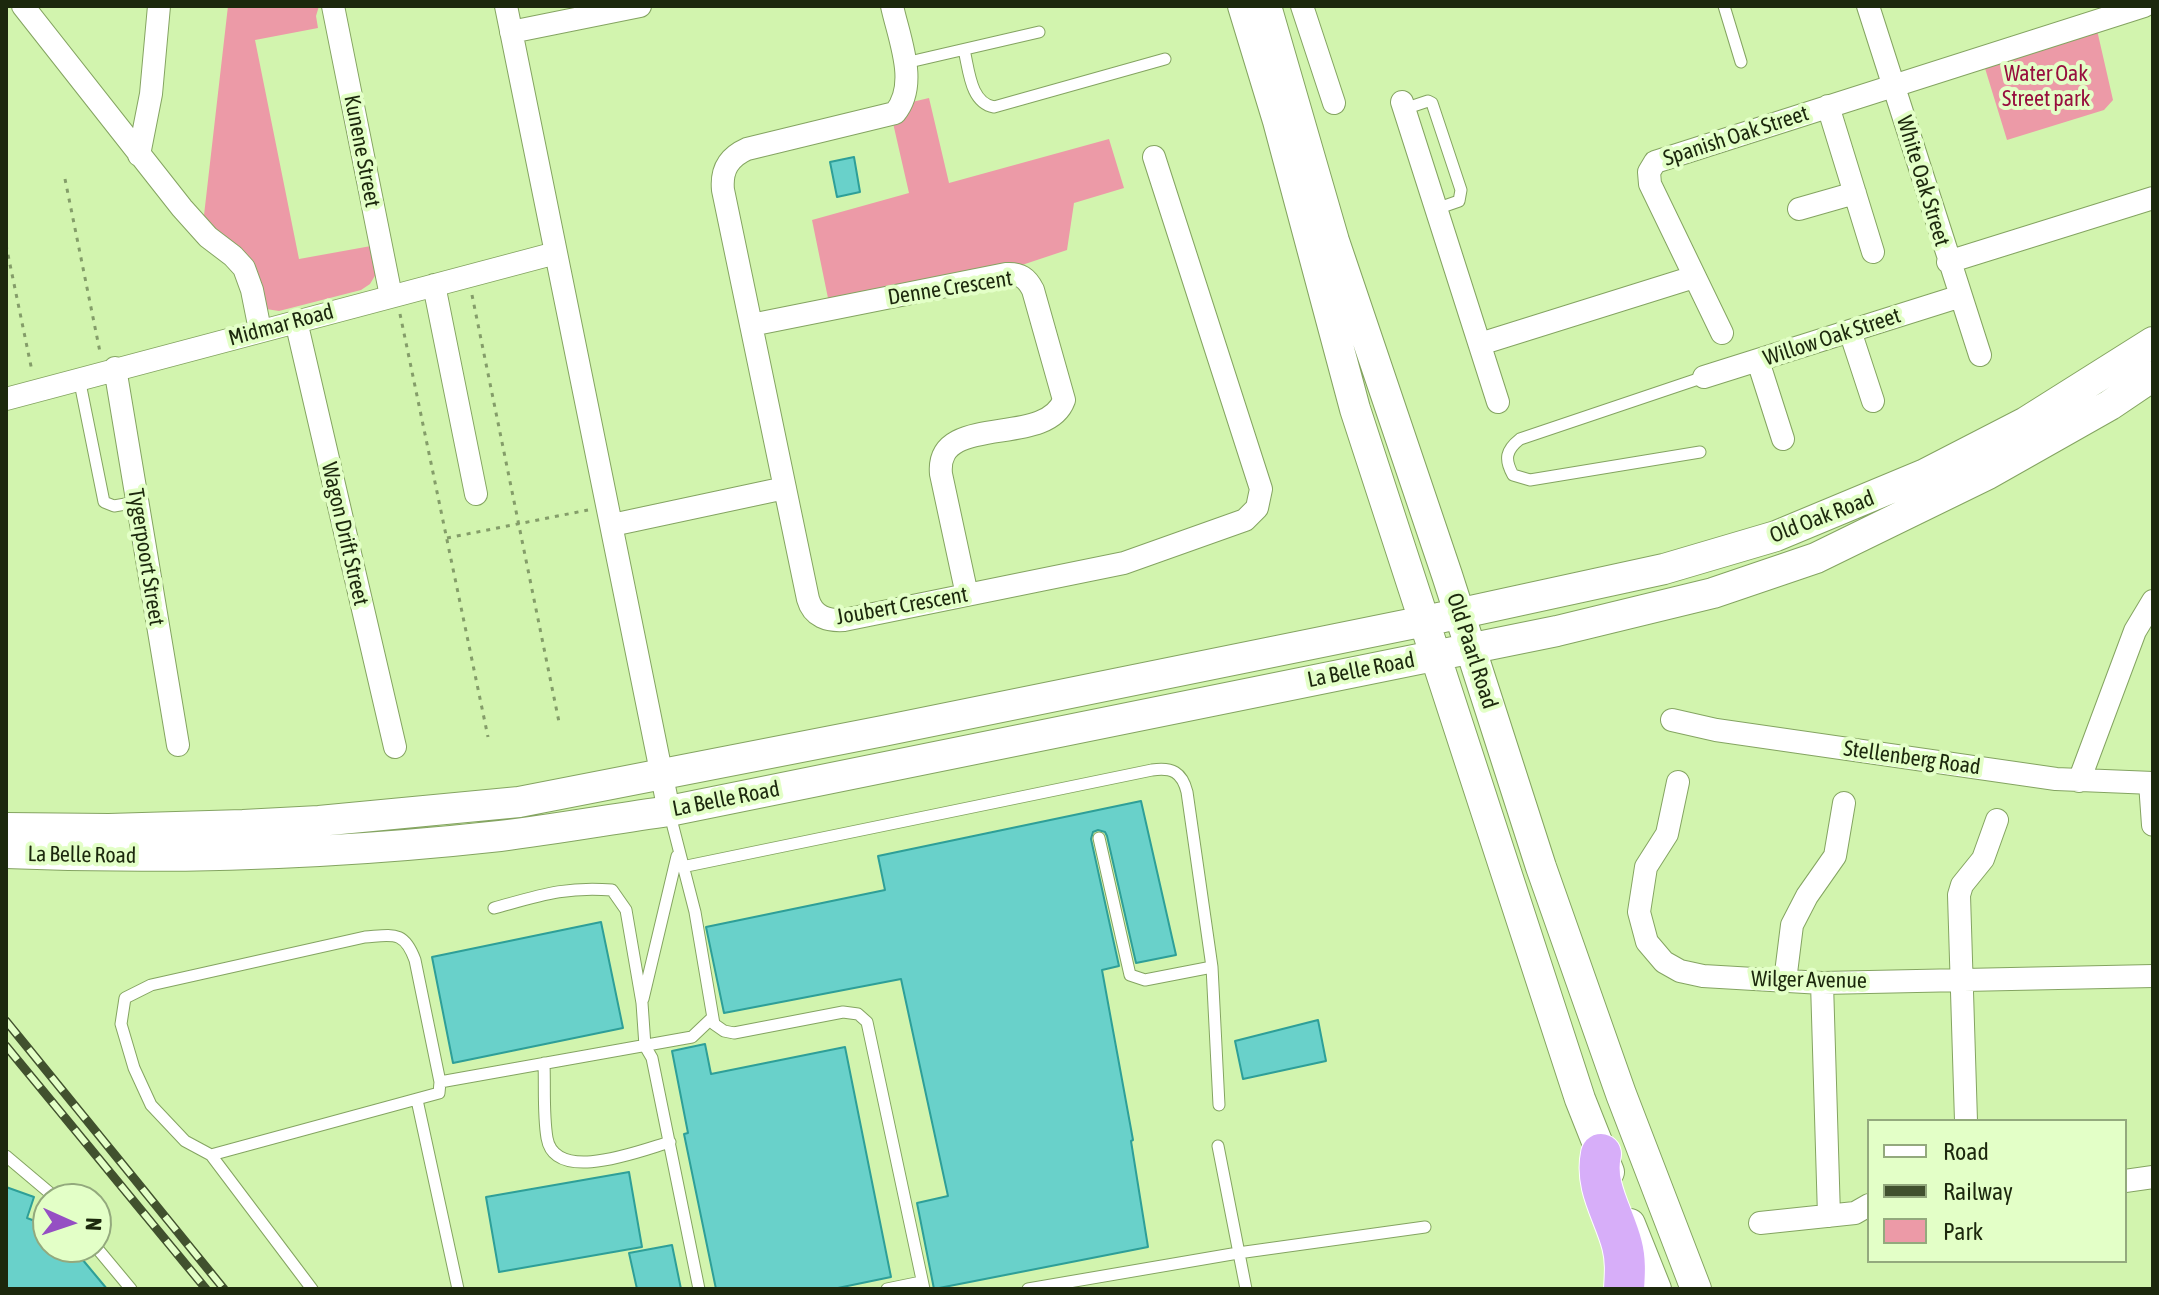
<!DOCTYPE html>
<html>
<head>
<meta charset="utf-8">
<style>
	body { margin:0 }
	#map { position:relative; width:2159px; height:1295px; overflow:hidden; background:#d2f4ae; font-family:"Asap Condensed",sans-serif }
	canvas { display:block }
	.frame { position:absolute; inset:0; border:8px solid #1c280d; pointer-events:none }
	.legend { position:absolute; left:1867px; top:1119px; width:260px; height:144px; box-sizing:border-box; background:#e3ffc7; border:2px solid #93a97d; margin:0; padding:10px 14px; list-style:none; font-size:24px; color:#1c280d }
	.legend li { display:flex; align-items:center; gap:16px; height:40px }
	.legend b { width:40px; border:2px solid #93a97d }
	.north { position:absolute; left:32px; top:1183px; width:80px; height:80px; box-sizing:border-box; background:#e3ffc7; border:2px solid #93a97d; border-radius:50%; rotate:93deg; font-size:22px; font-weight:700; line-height:32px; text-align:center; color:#1c280d }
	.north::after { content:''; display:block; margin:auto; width:28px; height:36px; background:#954fc3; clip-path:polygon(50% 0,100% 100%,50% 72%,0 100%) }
</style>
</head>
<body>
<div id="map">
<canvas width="2159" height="1295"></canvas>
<div class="frame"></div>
<ul class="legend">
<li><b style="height:10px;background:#fff"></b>Road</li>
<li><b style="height:10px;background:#41512e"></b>Railway</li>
<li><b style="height:22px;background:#ec9aa7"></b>Park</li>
</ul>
<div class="north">N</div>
</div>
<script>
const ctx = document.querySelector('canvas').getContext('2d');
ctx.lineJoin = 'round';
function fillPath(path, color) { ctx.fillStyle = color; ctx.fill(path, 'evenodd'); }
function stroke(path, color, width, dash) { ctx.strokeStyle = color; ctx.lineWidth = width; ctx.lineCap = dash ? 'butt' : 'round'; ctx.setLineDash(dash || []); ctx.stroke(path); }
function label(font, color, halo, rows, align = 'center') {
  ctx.font = font + ' "Asap Condensed",sans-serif'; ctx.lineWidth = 8; ctx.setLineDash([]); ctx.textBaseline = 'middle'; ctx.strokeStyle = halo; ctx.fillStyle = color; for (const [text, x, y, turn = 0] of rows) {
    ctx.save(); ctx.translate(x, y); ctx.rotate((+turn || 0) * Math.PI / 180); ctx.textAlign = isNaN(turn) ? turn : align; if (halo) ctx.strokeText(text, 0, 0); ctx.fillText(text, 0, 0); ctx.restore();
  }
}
const green = new Path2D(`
	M228,6H319L316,16L318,28L255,40L299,259L371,246L376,274L370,284L361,290L279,311L266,309L203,224Z
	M2097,30L2113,100L2104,110L2007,140L1984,65Z
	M929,98L949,183L1109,139L1124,188L1074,203L1067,250L1016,267L829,303L812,220L909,193L893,123L912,102Z`);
const building = new Path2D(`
	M854,157L860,192L837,197L830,162Z
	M1141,801L1176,955L1136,963L1107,836L1105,832L1098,830L1093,832L1091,839L1119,966L1102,970L1133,1140L1131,1141L1148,1247L934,1289L917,1203L948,1196L901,979L724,1013L706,927L885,890L878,856Z
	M601,922L623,1028L453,1063L432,957Z
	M1318,1020L1326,1061L1243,1079L1235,1041Z
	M705,1044L711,1074L845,1047L891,1277L833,1289H716L684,1134L688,1133L672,1051Z
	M629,1172L642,1247L499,1272L486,1197Z
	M6,1187L34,1197L27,1218L48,1226V1247H72L107,1289H6Z
	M672,1245L681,1289H637L629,1253Z`);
const path = new Path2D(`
	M65,179L100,352
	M6,245L32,371
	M472,295L559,722
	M400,314L488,737
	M447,538L588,510`);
const lane = new Path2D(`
	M1724,6L1741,62
	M964,50C969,69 970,103 994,107L1165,59
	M905,63L1039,32
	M1404,109L1428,101L1432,103L1461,190L1459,201L1436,209
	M79,378L104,502L114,506L137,502
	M1700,452L1530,480L1513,475C1504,459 1506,450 1520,439L1704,377
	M669,811L695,912L714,1024L724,1031L734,1033L843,1012L858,1014L867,1022L924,1289
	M1099,838L1130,975L1145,980L1212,967
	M682,867L1152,770C1172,767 1182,772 1187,792L1212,967L1219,1105
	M494,908C538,896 565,886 612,890L626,910L642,1003L645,1046L652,1058L699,1289
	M643,999L677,856
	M544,1063C545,1087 543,1114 547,1138C555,1185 642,1150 670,1142
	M440,1082L692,1037L712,1018
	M417,1100L458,1289
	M1218,1146L1246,1289
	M211,1155L439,1093L440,1082L415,960C404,930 393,935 365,937L151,985L125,998L121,1024L134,1068L151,1105L185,1141L211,1155L312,1289
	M6,1156L57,1199
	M96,1247L131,1289
	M887,1289L921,1282
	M1028,1289L1238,1253L1425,1227`);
const street = new Path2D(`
	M23,6L182,208L208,237L233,256L244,268L252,290L260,330
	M333,6L391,296
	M506,6L669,811
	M892,6C899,39 919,84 895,113L747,149C729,157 721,170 723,190L808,599C813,617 828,621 844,620L1124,563L1245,520L1257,508L1261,489L1154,157
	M1302,6L1334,103
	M1868,6L1980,355
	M511,32L640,6
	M1402,102L1498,402
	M1828,106L1873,252
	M139,155L151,94L159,6
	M1799,209L1855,193
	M1948,262L2153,198
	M434,285L476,494
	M296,321L395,747
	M751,325L1006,274C1020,273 1027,278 1033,290L1064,400C1046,449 935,411 941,474L967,595
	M1850,331L1873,401
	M1722,333L1650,184L1649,172L1655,162L2144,6
	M1480,344L1694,277
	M1758,361L1783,439
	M115,368L178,745
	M1704,377L1961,296
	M6,399L556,253
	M612,525L785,488
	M1672,720L1716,730L2056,779L2153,783
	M2079,781L2135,631L2153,601
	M1678,782L1667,834L1646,867L1639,912L1647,942L1664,962L1680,971L1703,976L1822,983L2153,976
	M2150,783L2153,825
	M1785,981L1792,925L1807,896L1835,856L1844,803
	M1822,983L1829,1216
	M1966,1121L1959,895L1962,885L1983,859L1997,820
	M2125,1181L2153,1177
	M1760,1223L1855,1213L1869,1205`);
const secondary = new Path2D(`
	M1243,6L1278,121L1355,409L1580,1099L1609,1172
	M1266,6L1334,241L1447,575L1541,867L1621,1094L1696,1289
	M6,828L109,829L243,825L319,821L519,802L883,731L1425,621L1664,569L1776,536L1925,474L2026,422L2153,342
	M6,853C170,860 336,854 500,836C557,829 612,819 669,811L1557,631L1713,593L1816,558L1988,474L2110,405L2153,376
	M1630,1224L1656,1289`);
const highway = new Path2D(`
	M1601,1154C1594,1187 1614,1214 1622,1245C1626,1260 1625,1274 1624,1289`);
const rail = new Path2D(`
	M6,1021L224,1289
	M6,1046L206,1289`);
const parkNames = [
	["Water Oak",2046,74],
	["Street park",2046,99]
];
const streetNames = [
	["Spanish Oak Street",1736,136,-18],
	["Kunene Street",362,151,79],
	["White Oak Street",1923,181,73],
	["Denne Crescent",950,288,-9],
	["Midmar Road",281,325,-15],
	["Willow Oak Street",1832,337,-18],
	["Old Oak Road",1822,517,-21],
	["Wagon Drift Street",345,534,77],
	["Tygerpoort Street",146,557,81],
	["Joubert Crescent",902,606,-10],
	["Old Paarl Road",1472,651,72],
	["La Belle Road",1361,670,-11],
	["Stellenberg Road",1912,758,8],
	["La Belle Road",726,799,-11],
	["La Belle Road",82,855,1],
	["Wilger Avenue",1809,980,1]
];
fillPath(green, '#ec9aa7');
fillPath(building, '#69d1ca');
stroke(building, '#2e9f98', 2);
stroke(lane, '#84a461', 13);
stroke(street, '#84a461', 24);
stroke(secondary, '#84a461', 32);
stroke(highway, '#fff', 42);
stroke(path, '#849d69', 3, [4, 6]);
stroke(lane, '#fff', 11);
stroke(street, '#fff', 22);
stroke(secondary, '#fff', 30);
stroke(highway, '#d7aef9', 40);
stroke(rail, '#41512e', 9);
stroke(rail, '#e3ffc7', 6, [18]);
label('22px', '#970f3e', '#e3ffc7', parkNames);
label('22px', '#1c280d', '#e3ffc7', streetNames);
</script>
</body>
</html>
